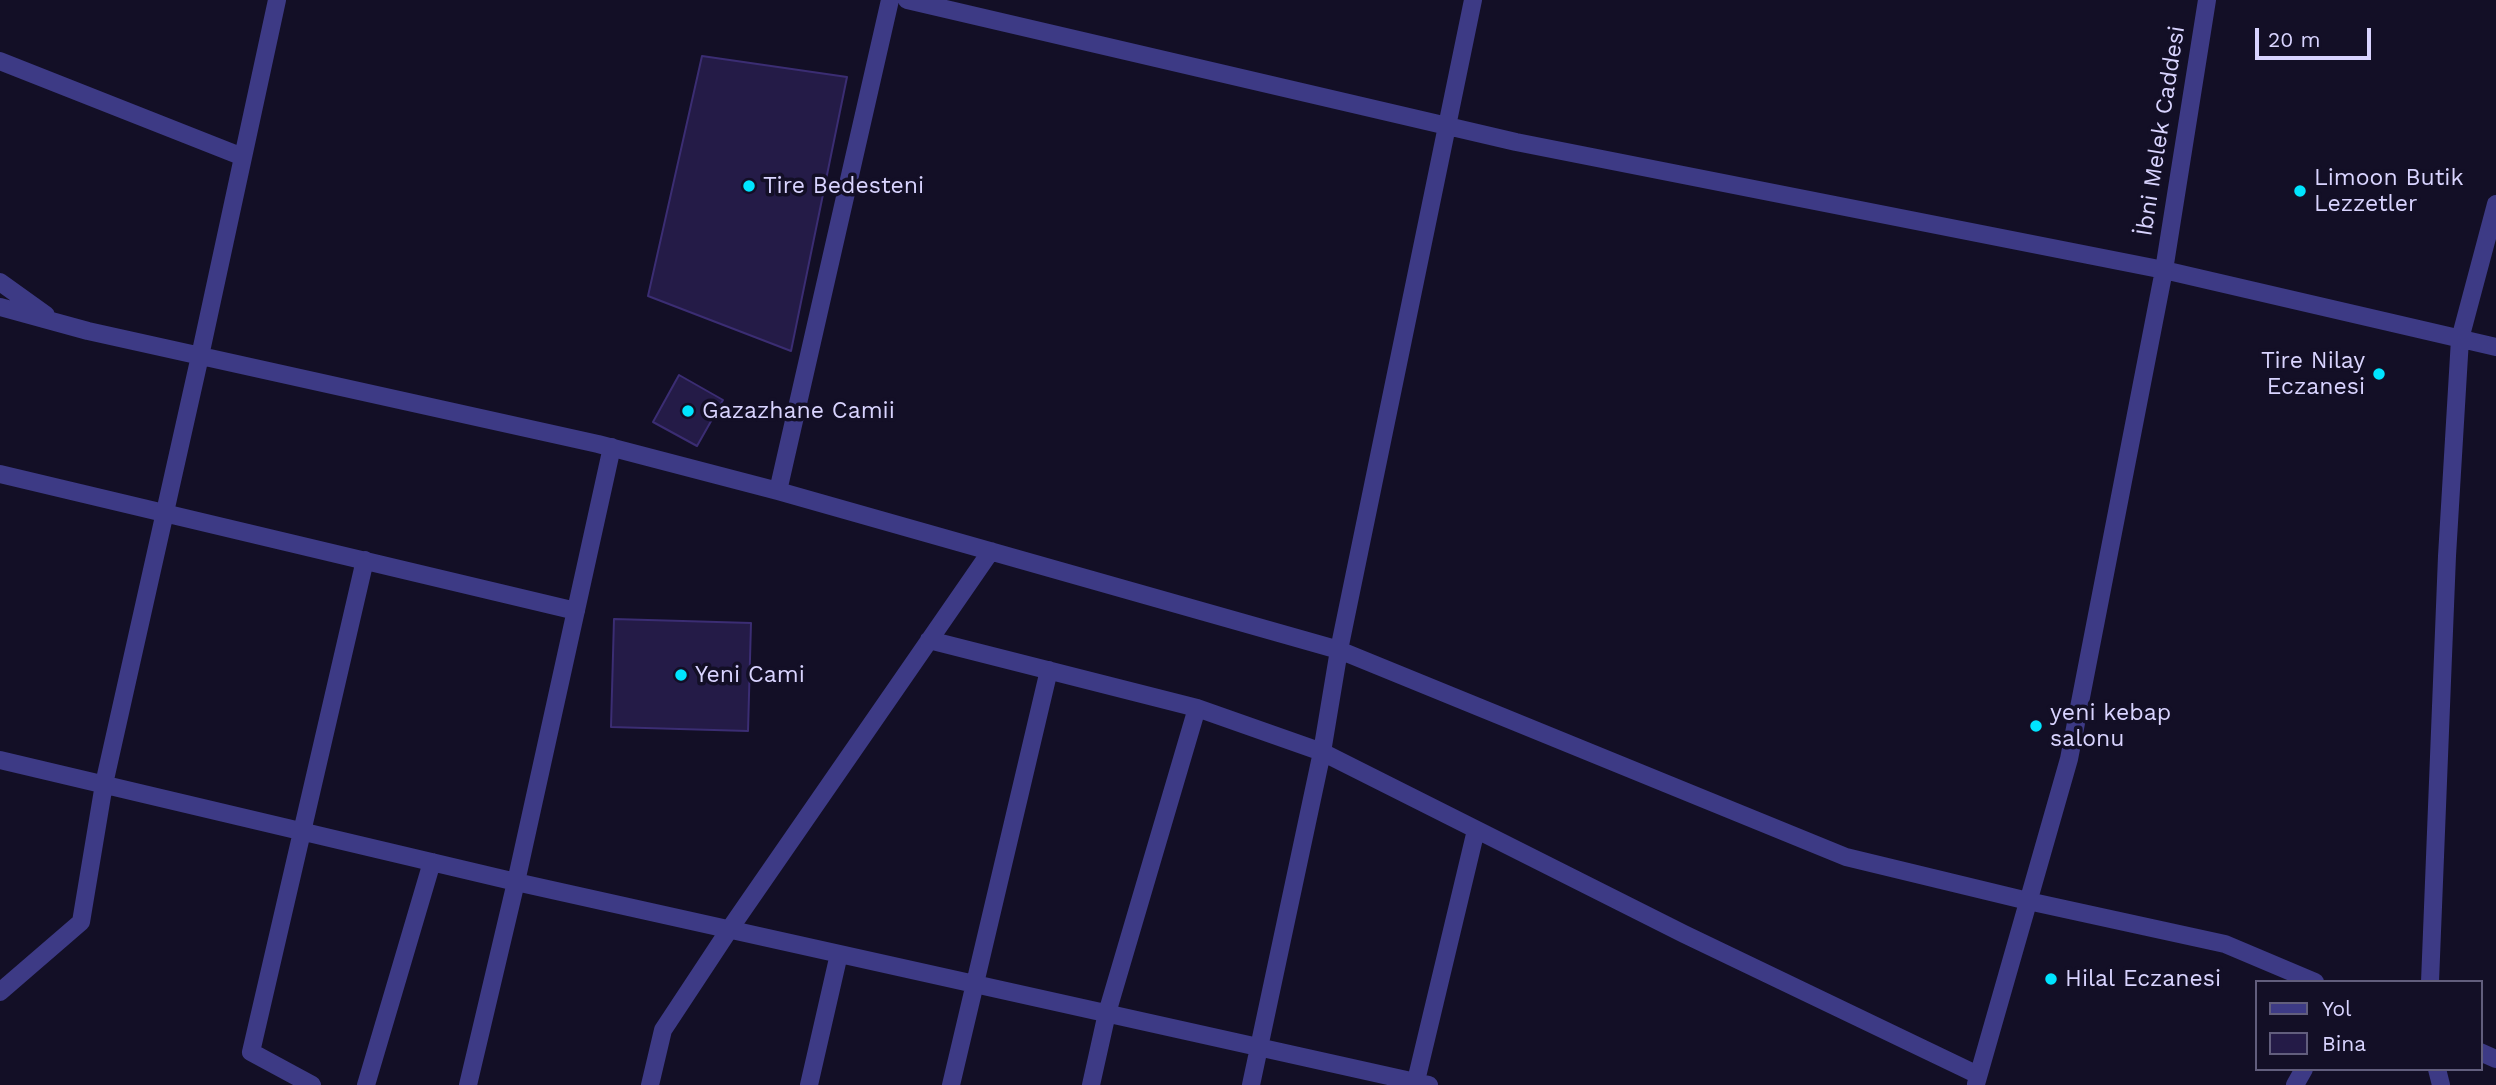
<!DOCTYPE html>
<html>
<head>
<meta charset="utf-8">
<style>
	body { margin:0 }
	#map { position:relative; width:2496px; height:1085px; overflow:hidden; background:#130f26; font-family:"Work Sans",sans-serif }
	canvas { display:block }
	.legend { position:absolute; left:2255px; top:980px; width:228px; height:91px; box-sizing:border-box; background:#130f26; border:2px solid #625e7d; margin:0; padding:9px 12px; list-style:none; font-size:21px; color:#d9d4ff }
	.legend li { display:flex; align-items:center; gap:14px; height:35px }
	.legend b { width:35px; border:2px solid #625e7d }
	.scale { position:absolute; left:2255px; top:28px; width:116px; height:32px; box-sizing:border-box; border:4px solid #d9d4ff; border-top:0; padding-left:9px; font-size:21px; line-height:24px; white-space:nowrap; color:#d9d4ff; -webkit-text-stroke:5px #130f26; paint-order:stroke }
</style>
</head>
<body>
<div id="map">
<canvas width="2496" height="1085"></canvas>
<ul class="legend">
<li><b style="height:9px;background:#3d3a85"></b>Yol</li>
<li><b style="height:19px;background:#241b47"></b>Bina</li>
</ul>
<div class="scale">20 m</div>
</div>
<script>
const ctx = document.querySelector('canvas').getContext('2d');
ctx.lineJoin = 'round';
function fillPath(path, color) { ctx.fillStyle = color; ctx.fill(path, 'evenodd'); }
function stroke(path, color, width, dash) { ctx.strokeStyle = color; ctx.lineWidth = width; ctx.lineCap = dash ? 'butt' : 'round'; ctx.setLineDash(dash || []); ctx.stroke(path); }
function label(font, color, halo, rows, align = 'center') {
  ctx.font = font + ' "Work Sans",sans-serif'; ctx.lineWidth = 7; ctx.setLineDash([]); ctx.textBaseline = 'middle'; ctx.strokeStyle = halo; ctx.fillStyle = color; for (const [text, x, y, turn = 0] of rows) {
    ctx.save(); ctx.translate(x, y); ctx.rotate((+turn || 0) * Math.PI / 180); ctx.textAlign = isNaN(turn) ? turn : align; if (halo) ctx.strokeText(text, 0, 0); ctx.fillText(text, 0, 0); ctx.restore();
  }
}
const building = new Path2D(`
	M702,56L847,77L791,351L648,296Z
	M679,375L723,400L697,446L653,422Z
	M614,619L751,623L748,731L611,727Z`);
const minor = new Path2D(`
	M907,0L1516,142L2164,270L2496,347
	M0,61L243,157
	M0,282L46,315
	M0,307L88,331L598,444L778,491L1339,650L1846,857L2028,901L2225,944L2315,982
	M0,474L576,611
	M778,491L890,0
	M929,640L1197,708L1322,752L1684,934L1978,1075
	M0,760L516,882L1429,1085
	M2430,982L2447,556L2460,339L2496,204
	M0,992L81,922L104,784L200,356L277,0
	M2480,1052L2496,1059
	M2437,1069L2441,1085
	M1976,1084L2069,759L2164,270L2207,0
	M312,1085L251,1052L365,560
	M366,1085L432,862
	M468,1085L516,882L612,447
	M650,1085L663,1030L729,930L991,551
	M809,1085L839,954
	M951,1085L1049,670
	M1091,1085L1107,1013L1197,708
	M1251,1085L1322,752L1339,650L1473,0
	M1415,1085L1476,830
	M2295,1085L2304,1069`);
const markers = [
	[749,186,7,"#00e5ff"],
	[2300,191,7,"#00e5ff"],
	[2379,374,7,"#00e5ff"],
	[688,411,7,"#00e5ff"],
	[681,675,7,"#00e5ff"],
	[2036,726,7,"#00e5ff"],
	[2051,979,7,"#00e5ff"]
];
const streetNames = [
	["İbni Melek Caddesi",2161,131,-81]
];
const poiNames = [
	["Limoon Butik",2314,178],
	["Lezzetler",2314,204],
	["Tire Bedesteni",763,186],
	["Tire Nilay",2365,361,"right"],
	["Eczanesi",2365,387,"right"],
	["Gazazhane Camii",702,411],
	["Yeni Cami",695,675],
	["yeni kebap",2050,713],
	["salonu",2050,739],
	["Hilal Eczanesi",2065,979]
];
fillPath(building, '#241b47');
stroke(building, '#3b2d73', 2);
stroke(minor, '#3d3a85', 18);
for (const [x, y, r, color] of markers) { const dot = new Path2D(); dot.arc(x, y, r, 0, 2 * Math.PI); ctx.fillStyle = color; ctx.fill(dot); stroke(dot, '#130f26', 2.5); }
label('23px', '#d9d4ff', '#130f26', streetNames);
label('23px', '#d9d4ff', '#130f26', poiNames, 'left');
</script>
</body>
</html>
